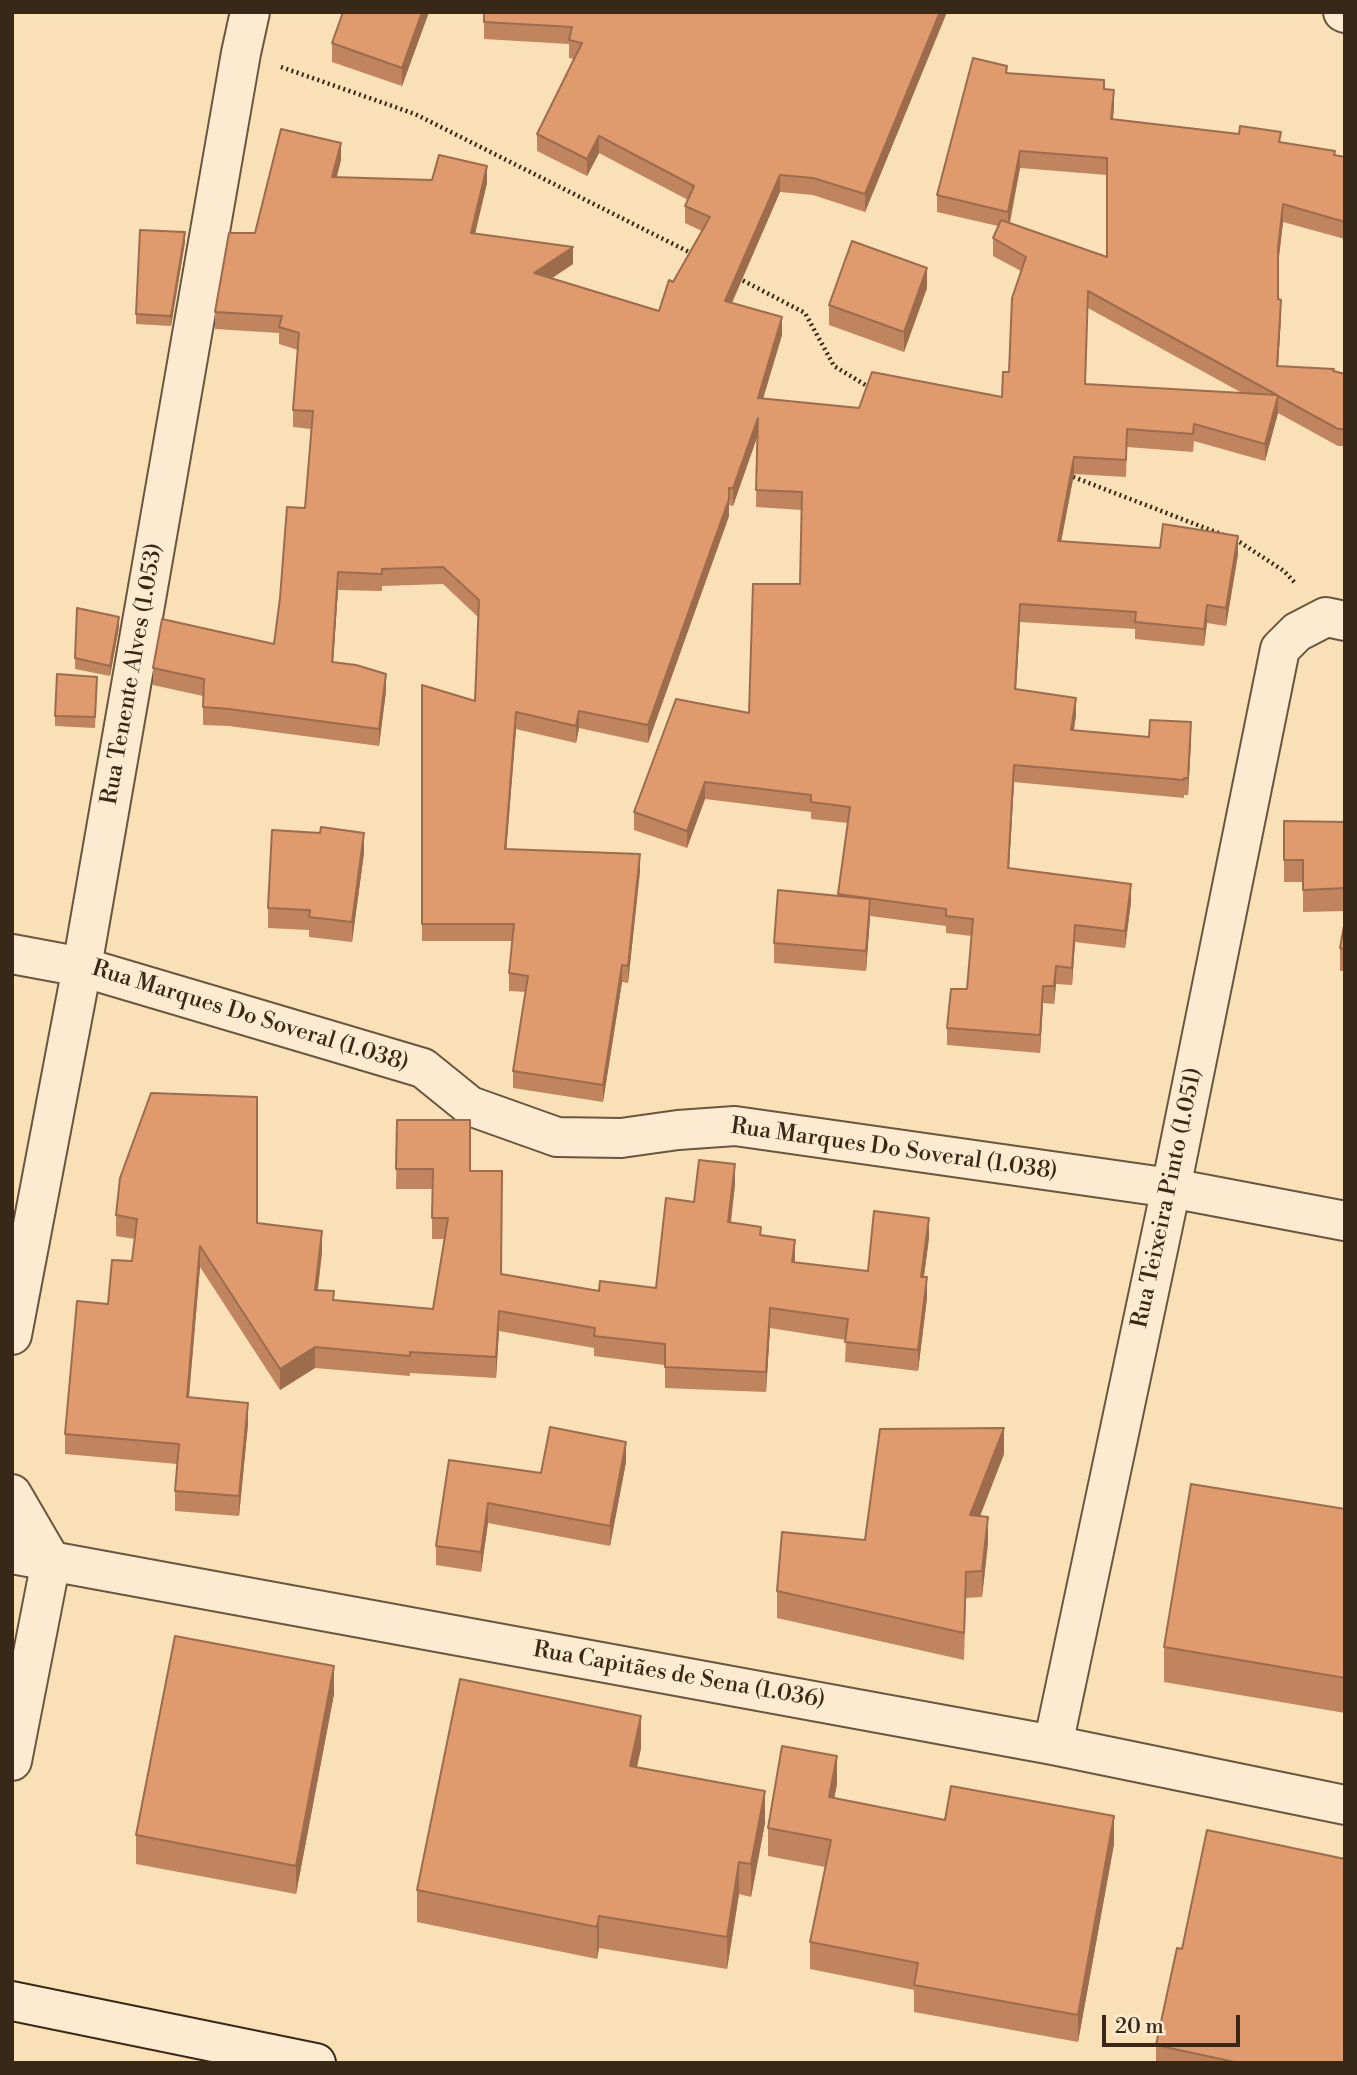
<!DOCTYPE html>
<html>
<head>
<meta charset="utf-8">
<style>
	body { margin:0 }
	#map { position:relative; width:1357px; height:2075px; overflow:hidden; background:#fae0b6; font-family:"Libre Bodoni",serif }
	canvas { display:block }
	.frame { position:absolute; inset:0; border:14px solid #372817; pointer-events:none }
	.scale { position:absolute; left:1102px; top:2015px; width:138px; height:32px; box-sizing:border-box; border:4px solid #372817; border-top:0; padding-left:9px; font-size:21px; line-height:24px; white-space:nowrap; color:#372817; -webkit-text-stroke:5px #fcebd0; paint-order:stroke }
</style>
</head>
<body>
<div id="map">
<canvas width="1357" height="2075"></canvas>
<div class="frame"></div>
<div class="scale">20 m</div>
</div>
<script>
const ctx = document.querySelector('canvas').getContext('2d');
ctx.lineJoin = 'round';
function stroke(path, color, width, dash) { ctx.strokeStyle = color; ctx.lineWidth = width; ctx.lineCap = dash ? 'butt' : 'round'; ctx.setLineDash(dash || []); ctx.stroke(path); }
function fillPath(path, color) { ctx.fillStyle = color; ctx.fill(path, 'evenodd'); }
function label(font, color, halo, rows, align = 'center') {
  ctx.font = font + ' "Libre Bodoni",serif'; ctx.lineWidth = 7; ctx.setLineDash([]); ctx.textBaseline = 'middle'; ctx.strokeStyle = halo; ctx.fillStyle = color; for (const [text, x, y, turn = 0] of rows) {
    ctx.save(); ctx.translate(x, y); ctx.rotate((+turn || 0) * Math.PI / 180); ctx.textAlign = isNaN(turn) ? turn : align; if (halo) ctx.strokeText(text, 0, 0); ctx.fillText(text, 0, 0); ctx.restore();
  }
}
const path = new Path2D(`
	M281,67L415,114L693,254
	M738,278L805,313L834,366L872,389
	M1068,475L1226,536
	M1235,539L1284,571L1295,583`);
const street = new Path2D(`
	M1343,12L1345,13
	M12,954L82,967L423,1068L470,1106L557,1137L621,1138L678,1130L735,1126L1171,1188L1345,1221
	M12,1335L82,967L241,53L250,12
	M12,1494L51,1561L12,1761
	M12,1554L1053,1745L1345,1805
	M1053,1745L1171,1188L1280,649L1297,632L1326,617L1345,621`);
const secondary = new Path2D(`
	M12,2001L316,2063`);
const wall = new Path2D(`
	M429,12L402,86L332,62V43Z
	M947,12L865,212L813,195L780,192L732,303L782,335L763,399L859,408L1002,397L1009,372L1021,271L993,256V238L998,226L937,212V195L1007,73L1104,89L1114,107L1113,119L1281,142L1345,157V239L1283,222L1278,265V299L1281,317L1278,366L1333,371L1345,374V446H1338L1278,413L1265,461L1194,441L1193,452L1127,447L1126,477L1074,474L1061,541L1238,554L1226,626L1207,623L1204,646L1135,639V629L1020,622L1016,689L1076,715L1074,730L1149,737L1191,739L1188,795H1184V798L1014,782L1009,868L1131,902L1125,948L1075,942L1072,985L1056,984L1054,1004L1043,1003L1040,1053L947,1045V1028L967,989L972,936L946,933V926L870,916L866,971L774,963V943L838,896L848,823L811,819V812L705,799L687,848L634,830V812L749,713L800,584L802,510L756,507L757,436L733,506L729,505V516L648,743L579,728L576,743L516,729L506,849L640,871L628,983L622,982L603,1102L513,1088V1071L526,992L509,991V973L512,941H422V685L475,701L478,617L443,584L382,586V591L338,590L333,662L386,691L379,746L229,726L203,725V696L153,685V668L274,644L305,508L311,429L293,427V410L298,350L279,344V333L215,329V312L255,233L341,160L337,177L487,183L475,234L573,264L552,278L659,311L673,282L702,231L685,223V206L688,200L599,153L587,176L537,151V134L574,59L569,58V44L484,39V22ZM1020,168L1107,175V257L1010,223ZM1088,308L1242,393L1085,384Z
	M185,242L171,326L136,324V314Z
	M927,288L904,352L829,325V305Z
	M119,627L110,676L75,669V658Z
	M97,687L95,728L55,726V716Z
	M1284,821L1345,822V911L1303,912V882H1284Z
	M364,853L352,942L309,937V930L268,928V908Z
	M1345,920V971H1340V948Z
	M397,1120L470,1171L501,1274L599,1291L656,1288L694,1202L735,1184L731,1223L761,1235L795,1262L868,1271L929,1238L924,1277L927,1298L918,1371L845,1362L846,1340L770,1328L766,1392L665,1388V1365L594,1356V1348L499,1331L496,1378L410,1373V1376L315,1368L280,1390L200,1267L189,1397L248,1424L239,1516L175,1511V1491L177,1464L65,1454V1434L108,1304L132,1261L135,1239L116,1236V1215L257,1223L322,1252L318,1290L334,1300L433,1309L445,1239H432V1189H396Z
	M1004,1454L980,1516L988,1543L982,1597L966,1598L964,1660L777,1618V1591L865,1540Z
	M449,1460L541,1473L626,1462L610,1546L488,1523L481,1572L436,1565V1546Z
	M1345,1509V1713L1164,1682V1647Z
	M334,1694L296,1894L136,1864V1835Z
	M641,1748L637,1767L765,1823L751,1897L739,1894L727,1969L599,1948L597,1959L417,1922V1890Z
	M837,1784L834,1798L945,1820L1114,1844L1078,2042L914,2012V1990L810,1969V1942L825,1867L768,1856V1828Z
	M1182,1949L1345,2063H1156V2045Z`);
const shadedWall = new Path2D(`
	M422,12H429L402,86V68Z
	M940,12H947L865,212V194Z
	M1114,90V107L1111,136V119Z
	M599,136V153L587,176V159Z
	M341,143V160L332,194V177Z
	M1020,151V168L1008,229V212Z
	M487,166V183L471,250V233Z
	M780,175V192L725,318V301Z
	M1283,204V222L1278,265V248Z
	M185,232V242L171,326V316Z
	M573,247V264L534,290V273Z
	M927,268V288L904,352V332Z
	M1281,300V317L1277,383V366Z
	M782,317V335L758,415V398Z
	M1278,396V413L1265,461V444Z
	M758,418V435L733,506V488Z
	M1074,457V474L1058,558V541Z
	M729,488V516L648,743V725Z
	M1238,536V554L1226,626V608Z
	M338,572V590L332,679V662Z
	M1020,604V622L1015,706V689Z
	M1207,605V623L1204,646V629Z
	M119,617V627L110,676V666Z
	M386,674V691L379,746V729Z
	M1076,698V715L1071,747V730Z
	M579,711V728L576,743V726Z
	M516,712V729L505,867V849Z
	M1191,722V739L1188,795V778Z
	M1014,765V782L1008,885V868Z
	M705,782V799L687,848V831Z
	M364,833V853L352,942V922Z
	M640,854V871L628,983V966Z
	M1131,884V902L1125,948V931Z
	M870,899V919L866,971V951Z
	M1075,925V942L1072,985V968Z
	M622,965V982L603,1102V1085Z
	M1056,966V984L1054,1004V986Z
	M1043,986V1003L1040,1053V1035Z
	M735,1164V1184L728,1243V1222Z
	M929,1218V1238L921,1297V1277Z
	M322,1231V1252L315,1310V1290Z
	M795,1240V1260L792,1282V1262Z
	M200,1246V1267L187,1418V1397Z
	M927,1277V1298L918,1371V1350Z
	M770,1308V1328L766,1392V1372Z
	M499,1311V1331L496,1378V1357Z
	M315,1347V1368L280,1390V1369Z
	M248,1403V1424L239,1516V1496Z
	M1004,1428V1454L970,1542V1515Z
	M626,1442V1462L610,1546V1526Z
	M488,1503V1523L481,1572V1552Z
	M988,1517V1543L982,1597V1571Z
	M334,1666V1694L296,1894V1866Z
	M641,1716V1748L630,1798V1766Z
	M837,1756V1784L829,1825V1797Z
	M765,1791V1823L751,1897V1864Z
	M1114,1816V1844L1078,2042V2015Z
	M739,1862V1894L727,1969V1937Z
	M599,1916V1948L597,1959V1927Z`);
const building = new Path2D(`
	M343,12H422L402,68L332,43Z
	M484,12H940L865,194L813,178L780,175L725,301L782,317L758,398L859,408L872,372L1002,397L1003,372H1009L1012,298L1026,257L993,238L1001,220L1107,257V158L1020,151L1008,212L937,195L973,58L1007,66L1006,73L1104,80V89L1114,90L1111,119L1239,134L1240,126L1281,132L1279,142L1335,151L1334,155L1345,157V222L1283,204L1278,248V299L1281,300L1277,366L1334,369L1333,371L1345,374V429H1338L1278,396L1265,444L1194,424L1193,434L1127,429L1126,460L1074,457L1058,541L1160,548L1163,524L1238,536L1226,608L1207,605L1204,629L1135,622L1136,612L1020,604L1015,689L1076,698L1071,730L1149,737L1150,720L1191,722L1188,778H1184V780L1014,765L1008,868L1131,884L1125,931L1075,925L1072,968L1056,966L1054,986H1043L1040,1035L947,1028L951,989H967L973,919L946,916V909L838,894L850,807L811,802V795L705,782L687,831L634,812L676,699L749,713L753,584H800L802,492L756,490L758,418L733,488H729V499L648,725L579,711L576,726L516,712L505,849L640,854L628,966L622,965L603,1085L513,1071L528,976L509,973L514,924H422V685L475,701L479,600L443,567L382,569V574L338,572L332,662L356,665L386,674L379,729L229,709L203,707L204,679L153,668L162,619L274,644L280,598L287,507L305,508L313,411L293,410L299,333L279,327L282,316L215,312L229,233H255L281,129L341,143L332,177L432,180L439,155L487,166L471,233L573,247L534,273L659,311L669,280L673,282L710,217L685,206L694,186L599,136L587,159L537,134L582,43L569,40L572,27L484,22ZM1088,291L1277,395L1085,384Z
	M140,230L185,232L171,316L136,314Z
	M852,241L927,268L904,332L829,305Z
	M77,608L119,617L110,666L75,658Z
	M57,674L97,677L95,717L55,716Z
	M1284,821L1345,822V888L1303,890V860H1284Z
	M321,827L364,833L352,922L309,917L310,910L268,908L272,830L320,833Z
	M778,890L870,899L866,951L774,943Z
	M1345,920V949L1340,948Z
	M151,1093L257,1097V1223L322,1231L315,1290L334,1291L333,1300L433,1309L448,1218H432L433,1169H396L397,1120H470V1171H502L501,1274L599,1291L600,1281L656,1288L666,1198L694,1202L699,1160L735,1164L728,1222L761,1227L760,1235L795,1240L792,1262L868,1271L874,1211L929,1218L921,1277H927L918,1350L845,1342L848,1319L770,1308L766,1372L665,1367V1344L594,1336L595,1328L499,1311L496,1357L410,1352V1356L315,1347L280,1369L200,1246L187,1397L248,1403L239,1496L175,1491L179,1444L65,1434L77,1301L108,1304L112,1260L132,1261L137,1219L116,1215L120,1178Z
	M550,1427L626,1442L610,1526L488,1503L481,1552L436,1546L449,1460L541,1473Z
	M1004,1428L970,1515L988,1517L982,1571L966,1572L964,1633L777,1591L782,1532L865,1540L880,1429Z
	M1191,1484L1345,1509V1678L1164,1647Z
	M175,1636L334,1666L296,1866L136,1835Z
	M460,1679L641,1716L630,1766L765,1791L751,1864L739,1862L727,1937L599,1916L597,1927L417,1890Z
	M782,1746L837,1756L829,1797L945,1820L951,1786L1114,1816L1078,2015L914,1985L918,1963L810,1942L831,1840L768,1828Z
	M1207,1830L1345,1859V2063H1239L1156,2045L1177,1948L1182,1949Z`);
const streetNames = [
	["Rua Tenente Alves (1.053)",133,674,-80],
	["Rua Marques Do Soveral (1.038)",250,1017,17],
	["Rua Marques Do Soveral (1.038)",894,1150,8],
	["Rua Teixeira Pinto (1.051)",1168,1198,-78],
	["Rua Capitães de Sena (1.036)",679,1676,10]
];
stroke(street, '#68563f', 42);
stroke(secondary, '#372817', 42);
stroke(path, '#372817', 4.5, [2, 3.5]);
stroke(street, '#fcebd0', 38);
stroke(secondary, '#fcebd0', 38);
fillPath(wall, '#c0855f');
fillPath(shadedWall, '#9c6c4d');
fillPath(building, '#df9b6e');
stroke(building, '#9c6c4d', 2);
label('23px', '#372817', '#fcebd0', streetNames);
</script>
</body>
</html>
